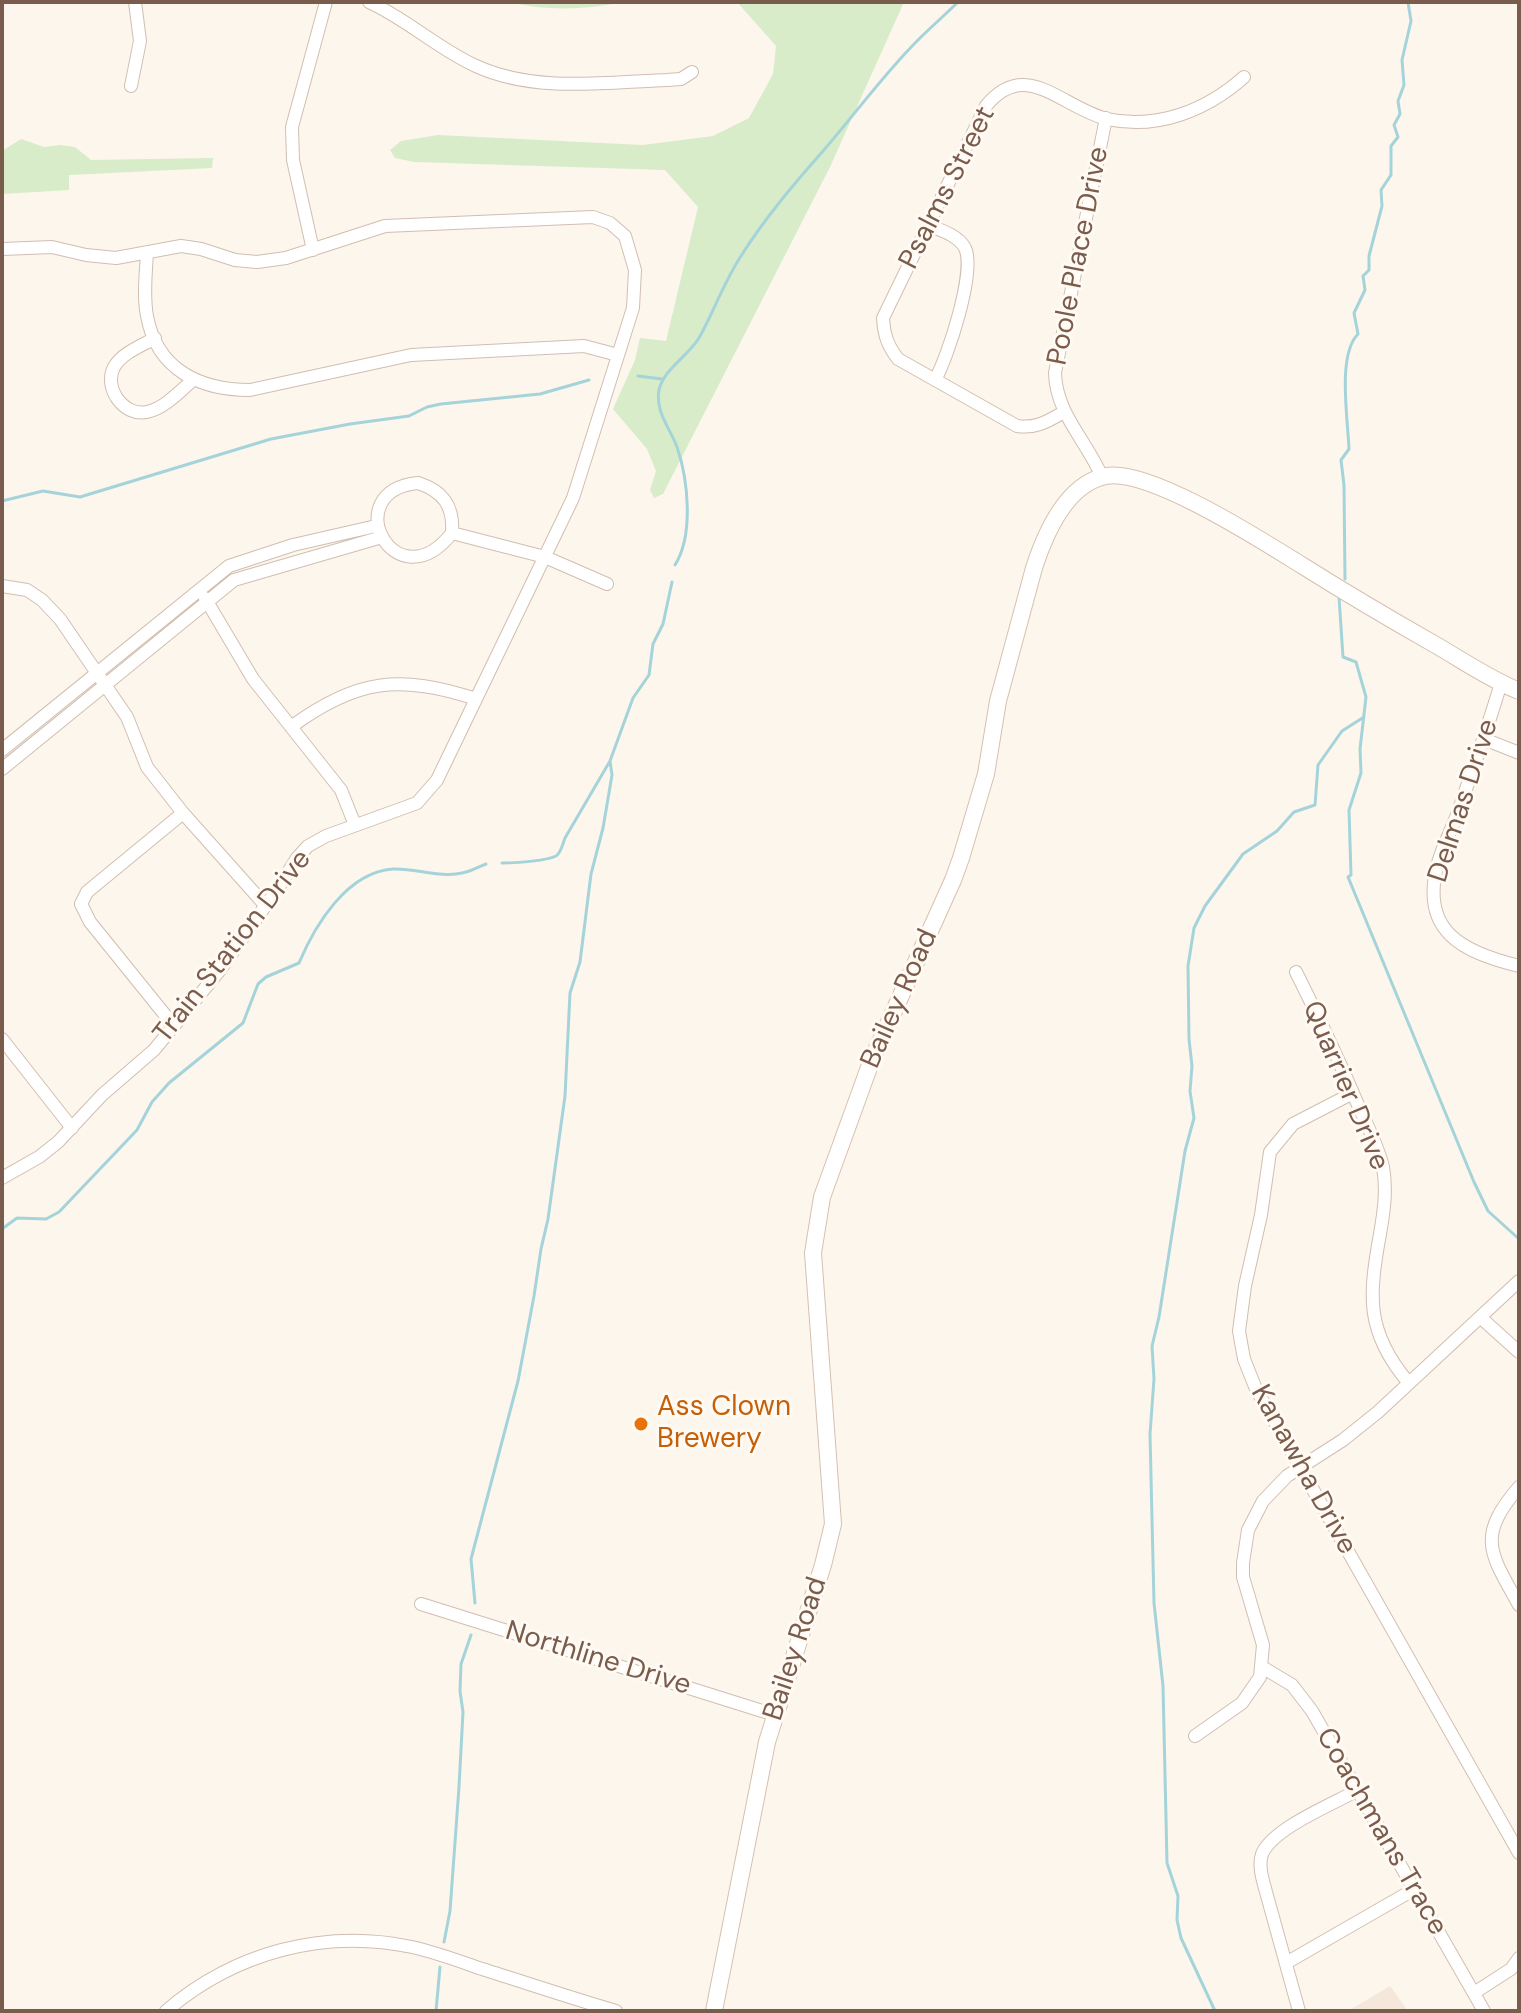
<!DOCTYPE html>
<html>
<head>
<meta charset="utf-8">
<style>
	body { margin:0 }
	#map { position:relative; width:1521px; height:2013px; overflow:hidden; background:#fdf6ec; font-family:"DM Sans",sans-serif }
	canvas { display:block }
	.frame { position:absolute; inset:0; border:4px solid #7a5c4d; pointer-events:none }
</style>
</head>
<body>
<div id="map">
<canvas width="1521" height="2013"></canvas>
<div class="frame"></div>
</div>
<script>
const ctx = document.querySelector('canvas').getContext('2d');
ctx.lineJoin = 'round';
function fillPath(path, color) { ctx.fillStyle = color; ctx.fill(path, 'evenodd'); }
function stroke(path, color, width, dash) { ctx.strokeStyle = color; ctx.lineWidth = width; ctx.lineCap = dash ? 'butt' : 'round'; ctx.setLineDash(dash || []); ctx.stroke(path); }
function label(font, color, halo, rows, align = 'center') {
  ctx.font = font + ' "DM Sans",sans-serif'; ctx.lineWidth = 6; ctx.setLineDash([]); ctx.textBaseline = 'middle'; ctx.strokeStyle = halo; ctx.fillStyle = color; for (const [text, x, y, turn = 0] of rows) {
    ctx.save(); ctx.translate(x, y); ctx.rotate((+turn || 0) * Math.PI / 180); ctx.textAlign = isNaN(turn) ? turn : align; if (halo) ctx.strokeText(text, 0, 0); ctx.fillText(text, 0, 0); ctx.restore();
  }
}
const residential = new Path2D(`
	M1390,1986L1408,2011H1348Z`);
const green = new Path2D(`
	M510,2H626C587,9 549,12 510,2Z
	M737,2H904L830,167L663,494L654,498L650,490L656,471L647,449L613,409L635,360L640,338L666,341L698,207L665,170L414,162L395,158L390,150L401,141L438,135L643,145L713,136L749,118L773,74L776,46Z
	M21,139L44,147L61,145L75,147L91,160L213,158L212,168L69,175V190L2,194V151Z`);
const stream = new Path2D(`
	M638,376L662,379
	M2,501L43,491L80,497L271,439L350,424L409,416L427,407L441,404L540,394L589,380
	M675,565C694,535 688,479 677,447C670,428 655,412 659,390C663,370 688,356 699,338C714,311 724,282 741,256C765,218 793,185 823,151C855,114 884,74 918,40C931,27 945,15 958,2
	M1345,579L1344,485L1341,460L1349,449C1348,420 1337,355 1358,334L1354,313L1365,290L1363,276L1369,270V256L1382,206L1381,190L1391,175V146L1398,137L1394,125L1400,114L1398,101L1404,85L1402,60L1411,21L1408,2
	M1339,597L1343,657L1356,662L1366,697L1360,749L1361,773L1349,810L1351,875L1348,877L1474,1182L1488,1211L1519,1239
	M502,863C514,863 546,861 556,856C561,853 563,843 565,838L610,761L633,698L649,675L653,644L663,624L672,582
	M2,1229L17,1218L46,1219L59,1212L137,1130L152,1102L169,1083L243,1023L258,984L266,977L299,963C315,925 347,872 393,869C415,868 441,878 462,873C470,872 478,867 486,864
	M475,1603L471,1559L518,1381L534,1296L541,1249L548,1219L565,1096L570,993L580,962L591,874L603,828L612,775L610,761
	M444,1942L450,1911L459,1787L463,1712L460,1691L461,1664L471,1635
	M436,2011L440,1967
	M1215,2011L1181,1938L1177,1920L1178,1896L1167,1863L1163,1686L1154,1603L1150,1434L1154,1379L1152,1346L1159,1317L1185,1151L1194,1118L1190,1091L1192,1066L1189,1039L1188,966L1194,928L1205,906L1243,854L1277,831L1294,812L1315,805L1318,765L1342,731L1364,717`);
const street = new Path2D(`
	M369,2C407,19 438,49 476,66C535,93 604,82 667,80L681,79L692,72
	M131,86L140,41L135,2
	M928,225C940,230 958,235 965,248C976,271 948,357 935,380
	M2,249L52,247L86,255L116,258L181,246L201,249L235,260L257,262L286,258L385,226L593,217L610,223L625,236L635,270L633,308L573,498L437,780L417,803L326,836L308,846L297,858L278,888L220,970L154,1050L102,1095L58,1142L39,1157L2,1178
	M313,250L293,160L292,127L326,2
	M147,252C146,273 143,295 147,316C157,370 200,390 250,390L411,355L584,346L618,355
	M155,338C141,346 122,353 114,367C103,388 124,417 147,412C165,408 180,391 193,380
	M1064,412C1048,421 1036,429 1017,426L898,359C888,346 884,336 883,318L986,106C1026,57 1062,108 1107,119C1158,130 1207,110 1244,77
	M1102,477C1087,441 1056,414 1055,373L1106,118
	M418,483C443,491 454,506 452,533C395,605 336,491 418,483Z
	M452,533L545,557L607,584
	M2,586L27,590L42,600L60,619L127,717L147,767L183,813L265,905
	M205,598L253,679L341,790L355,825
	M1501,683C1488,727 1473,769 1458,812C1452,829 1443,845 1438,863C1419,931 1462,952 1519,966
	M291,727C356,679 400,674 476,699
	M1484,739L1519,753
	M2,750L229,566L293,545L376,526
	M2,769L234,580L382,537
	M1296,972C1318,1016 1339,1060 1358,1105C1367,1125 1378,1146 1383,1167C1387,1190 1384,1211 1380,1234C1369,1295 1365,1331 1408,1382
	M174,1026L90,922L81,904L87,892L183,813
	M2,1039L72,1128
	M1353,1093L1293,1124L1270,1152L1261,1215L1245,1286L1239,1331L1244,1359L1256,1389L1519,1853
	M1480,1317L1519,1352
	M1519,1487C1476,1537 1490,1553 1519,1605
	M421,1604L775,1715
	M1262,1667L1292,1685L1312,1711L1484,2011
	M1195,1736L1242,1703L1260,1677L1263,1645L1243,1577V1563L1248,1530L1263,1501L1287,1476L1343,1440L1378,1412L1519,1281
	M1286,1963L1413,1890
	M1474,1993L1511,1969L1519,1958
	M166,2011C234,1953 323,1928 412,1947C435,1952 459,1961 482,1969C527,1983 571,1998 616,2011
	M1299,2011L1266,1892C1263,1881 1258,1866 1262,1854C1273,1828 1333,1804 1358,1790`);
const secondary = new Path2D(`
	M714,2011L767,1742L823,1565L833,1524L813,1253L822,1197L871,1062L953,880L961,858L986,774L998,701L1034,568C1045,534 1066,484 1106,476C1150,468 1264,542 1303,566C1346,593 1390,619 1434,644C1462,660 1489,679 1519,691`);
const markers = [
	[641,1424,8,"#e8710a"]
];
const streetNames = [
	["Psalms Street",948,188,-63],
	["Poole Place Drive",1079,256,-79],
	["Delmas Drive",1464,801,-72],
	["Train Station Drive",233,947,-52],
	["Bailey Road",900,999,-66],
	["Quarrier Drive",1345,1086,67],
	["Kanawha Drive",1303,1470,61],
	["Bailey Road",796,1649,-72],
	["Northline Drive",598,1659,17],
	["Coachmans Trace",1381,1832,60]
];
const foodNames = [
	["Ass Clown",657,1408],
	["Brewery",657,1440]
];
fillPath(residential, '#f5e8da');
fillPath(green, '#d8ecc9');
stroke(stream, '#a5d3da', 3);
stroke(street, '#d1beb0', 14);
stroke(secondary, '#d6c0b0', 18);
stroke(street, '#fff', 12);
stroke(secondary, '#fff', 16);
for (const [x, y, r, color] of markers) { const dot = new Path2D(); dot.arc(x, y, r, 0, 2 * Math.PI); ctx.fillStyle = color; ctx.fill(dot); stroke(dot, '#fffaf3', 3); }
label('28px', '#7a5c4d', '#fffaf3', streetNames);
label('28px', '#c56008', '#fffaf3', foodNames, 'left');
</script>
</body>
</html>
